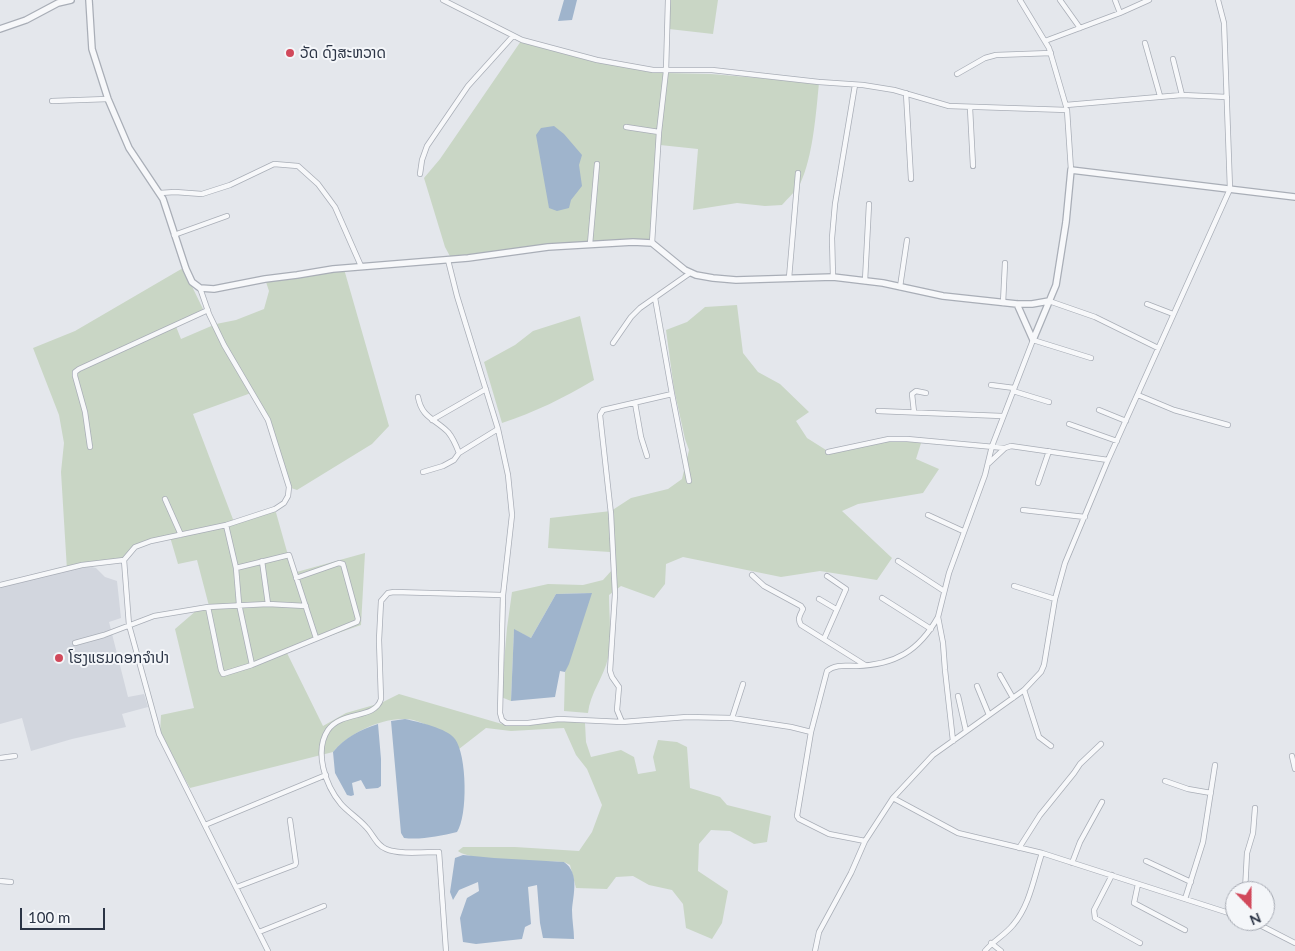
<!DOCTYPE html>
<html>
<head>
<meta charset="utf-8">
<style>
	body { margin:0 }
	#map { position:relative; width:1295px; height:951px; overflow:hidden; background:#e4e7ec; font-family:Lato,sans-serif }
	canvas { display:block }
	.north { position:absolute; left:1225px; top:881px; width:50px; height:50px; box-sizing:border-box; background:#f4f6f9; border:1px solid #a4a8b1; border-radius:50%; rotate:158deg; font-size:14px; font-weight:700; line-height:20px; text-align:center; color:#2b3445 }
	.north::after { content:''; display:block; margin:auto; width:18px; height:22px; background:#d1495b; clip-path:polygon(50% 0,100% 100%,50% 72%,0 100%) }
	.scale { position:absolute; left:20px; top:908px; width:85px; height:22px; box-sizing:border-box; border:2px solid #2b3445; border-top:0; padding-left:6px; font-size:15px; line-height:18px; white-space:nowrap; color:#2b3445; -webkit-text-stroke:4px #f4f6f9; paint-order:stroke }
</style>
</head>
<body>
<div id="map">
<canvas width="1295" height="951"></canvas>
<div class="north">N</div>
<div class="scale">100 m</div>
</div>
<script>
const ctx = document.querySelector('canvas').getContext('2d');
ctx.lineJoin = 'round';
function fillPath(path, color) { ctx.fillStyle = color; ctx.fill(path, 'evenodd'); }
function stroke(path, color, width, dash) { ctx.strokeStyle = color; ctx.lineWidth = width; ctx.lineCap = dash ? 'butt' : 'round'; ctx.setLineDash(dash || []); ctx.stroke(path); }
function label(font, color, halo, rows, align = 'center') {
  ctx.font = font + ' Lato,"Noto Sans Lao",sans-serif'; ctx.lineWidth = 4; ctx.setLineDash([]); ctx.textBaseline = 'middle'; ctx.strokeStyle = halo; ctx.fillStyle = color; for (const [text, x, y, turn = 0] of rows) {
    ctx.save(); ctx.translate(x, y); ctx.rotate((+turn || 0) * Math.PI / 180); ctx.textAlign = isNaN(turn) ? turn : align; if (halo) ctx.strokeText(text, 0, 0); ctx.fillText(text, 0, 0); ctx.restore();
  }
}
const built = new Path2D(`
	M82,565L96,568L105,577L117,581L121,618L109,622L128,697L144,694L148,707L122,714L126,727L72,739L31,751L22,718L0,724V585Z`);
const green = new Path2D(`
	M670,0H718L713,34L669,29Z
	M521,41L596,61L645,71L666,73L711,74L819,83C816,113 813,157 800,184C796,191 788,198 782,205L765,206L737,203L693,210L698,149L660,145L652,244L547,248L452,260L445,247L424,178L440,159Z
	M183,268L203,309L175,324L181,339L216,324L236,320L264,309L269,291L265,279L344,269L389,426L372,444L297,490L288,487L268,420L251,393L193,414L234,522L275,509L293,573L365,553L361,625L286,651L323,726L346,713L381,703L399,694L502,724L565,721L585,723L586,742L591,757L621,750L634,757L638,774L656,771L653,757L658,740L677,742L687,747L690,788L720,797L727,805L771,816L767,842L754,844L730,831L711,830L699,844L698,871L728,891L722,923L712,939L686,928L683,904L672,890L649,885L633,876L616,877L607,889L576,888L570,865L564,862C545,861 471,862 458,851L463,847H515L579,851L592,832L602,805L587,769L576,755L564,728L511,731L486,728L459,749C454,736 447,733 434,728C425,724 414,719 405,719C380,718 348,734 333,752L190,788L160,734L161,715L194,708L175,629L197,610L209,606L197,560L178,564L170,537L135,548L122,560L67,570L61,472L64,443L59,415L33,348L75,331Z
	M737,305L743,353L758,372L780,384L809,412L796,421L807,438L826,450L881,440H922L916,459L939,469L923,493L858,504L842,511L892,558L877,580L820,571L781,577L683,557L666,564L665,584L654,598L621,586L609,595C609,615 612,638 608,658C604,677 590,693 588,713L564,711L565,672L591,593L556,594L531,638L514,630L511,701L501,697L507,628L512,592L548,584L583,585L603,580L612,570L610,552L548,548L550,518L611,511L631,498L668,489L682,479L689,450L685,439L674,389L666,330L687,322L705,307Z
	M580,316L594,380C564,398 535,412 502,423L484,362L515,345L533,331Z`);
const water = new Path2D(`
	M564,0H577L572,20L558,21Z
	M554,126L564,134L582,155L579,165L582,186L571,200L569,208L557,211L549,208L536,135L541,128Z
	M592,593L569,664L565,672L560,671L555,697L511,701L514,629L531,638L556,594Z
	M405,719C418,722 447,728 455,739C467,755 468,816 457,832C440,836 421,840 404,838L401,833L391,721Z
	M378,724L381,759V786L378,788L366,789L361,780L352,783L354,795L351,796L347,795L335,773L333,752C345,737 360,730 378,724Z
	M463,855L494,858L564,862C580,873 573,895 572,910C572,920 574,930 574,939L543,938L540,923L537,885L528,887L531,924L525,927L522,939L476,944L463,942L460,918L467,898L479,891L478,882L459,890L453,900L450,892L455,858Z`);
const minor = new Path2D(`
	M443,0L522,40L597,60L653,70H712L819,82L863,85L894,90L949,106L1067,110L1071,170
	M1020,0L1049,48L1066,106
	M1060,0L1080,28
	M1115,0L1120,13
	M1045,41L1120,13L1149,0
	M1145,43L1160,96
	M1173,59L1182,95
	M957,74L985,58L996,55L1051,53
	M906,93L911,179
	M52,101L108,99
	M1066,105L1182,95L1227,97
	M970,108L973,166
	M626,127L659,132
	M420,174L422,160L427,146L468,86L513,36
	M160,193L175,192L202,194L230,185L274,164L298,166L318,184L335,207L361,266
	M174,235L227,216
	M652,243L659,132L666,71L668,0
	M590,244L597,164
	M448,260L457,296L498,429L508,475L512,515L503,595L500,713L502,720L506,723H528L559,719L622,722L687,717L732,718L791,727L811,732
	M833,277L832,238L835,204L855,85
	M789,278L798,173
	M865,281L869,204
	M900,287L907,240
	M655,298L672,394L689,481
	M1049,301L1095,317L1158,348
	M1003,303L1005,263
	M1147,304L1173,314
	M613,343L631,317L640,308L690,273
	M991,385L1014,388
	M1013,391L1049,402
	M1138,395L1174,410L1228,425
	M418,397C422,418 434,418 448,432C453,438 456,445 459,453
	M635,403L641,437L647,456
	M1099,410L1126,421
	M878,411L1002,416
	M914,412L912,394L916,391L926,393
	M432,420L486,389
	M1069,424L1117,441
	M90,447L85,412L75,376V372L79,369L208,310
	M828,452L889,439H907L1005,448
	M989,463L1005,448L1011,446L1108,460
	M423,472L443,466L454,460L459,453L498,429
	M1038,483L1049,451
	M165,499L181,535
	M1023,510L1085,517
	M928,515L963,531
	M226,525L236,568L239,604L252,665
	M124,560L129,625L159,734L268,951
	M262,561L268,604
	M898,561L944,591
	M236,568L289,555L316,638
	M752,575L764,586L801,606L803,609C800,615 797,619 801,625L865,665
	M0,585L82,565L124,560L135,547L151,541L226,525L275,509L284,503L288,496L289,487L268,420L224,345L209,314L200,288
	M1014,586L1055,599
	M882,598L931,629
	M819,599L836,609
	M208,607L221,670L223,674L252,665L357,622L358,619L343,564L339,563L296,578
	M824,639L846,589L827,576
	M75,643L104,635L154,616L208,607L268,604L306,606
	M1000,675L1013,698
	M977,686L989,715
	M1024,690L1039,737L1051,746
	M958,696L966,731
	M732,718L743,684
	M622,722L617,710L619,687L612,677L610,671L615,594L611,514L600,415L603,410L672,394
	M953,741L945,670L943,643L938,617L949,573L985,475L992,446L1033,340L1091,358
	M1292,756L1295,769
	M0,758L15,756
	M1165,781L1188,789L1211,793
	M893,798L958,833L1042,853L1235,915
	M205,825L326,775
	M865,841L829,834L799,819L797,816L811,732L827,671C835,664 846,666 856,666C895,665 919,651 938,617
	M1019,848L1040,815L1074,773L1080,764L1101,744
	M1146,861L1191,882
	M1072,863L1080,842L1102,802
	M1112,875L1094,910L1095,918L1140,943
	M0,881L11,882
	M1138,884L1134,903L1185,930
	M237,887L295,865L296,863L290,820
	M1245,891L1247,853L1253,833L1255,808
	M1185,899L1203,842L1215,765
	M1252,921L1295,943
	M259,932L324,906
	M991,943L1001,951
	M446,951L439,852C425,852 399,855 386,849C376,845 373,834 366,827C358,818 348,812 341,804C325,785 314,751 328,730C342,710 375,720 381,699L379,640L381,601L388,593L394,592L503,595
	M815,951L819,932L851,873L865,841L893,798L933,755L1024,690L1041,672L1044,665L1055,599L1065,563L1108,460L1230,189L1224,23L1218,0
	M985,951C993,941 1005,935 1013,925C1030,905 1034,877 1042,853`);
const tertiary = new Path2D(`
	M89,0L92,49L108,99L129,148L163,199L186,269L192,282L200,288L214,289L265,279L297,275L333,269L468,258L548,247L633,242L652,243L685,270L696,275L713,278L736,280L833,277L883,283L943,296L1017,304H1032L1049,301
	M0,29L26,20L58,3L71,0
	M1017,304L1033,340
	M1033,340L1056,285L1066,222L1071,170L1295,197`);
const markers = [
	[290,53,5,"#d1495b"],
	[59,658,5,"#d1495b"]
];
const poiNames = [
	["ວັດ ດົງສະຫວາດ",300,53],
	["ໂຮງແຮມດອກຈຳປາ",69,658]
];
fillPath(built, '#d2d6de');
fillPath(green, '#c9d6c5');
fillPath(water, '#9fb4cc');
stroke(minor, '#a9aeb7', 6);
stroke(tertiary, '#a9aeb7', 8);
stroke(minor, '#f7f8fa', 4.5);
stroke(tertiary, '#f7f8fa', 5.5);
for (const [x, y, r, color] of markers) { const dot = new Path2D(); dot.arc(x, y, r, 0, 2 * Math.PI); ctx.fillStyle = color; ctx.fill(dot); stroke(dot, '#f4f6f9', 2); }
label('15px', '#2b3445', '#f4f6f9', poiNames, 'left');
</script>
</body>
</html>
